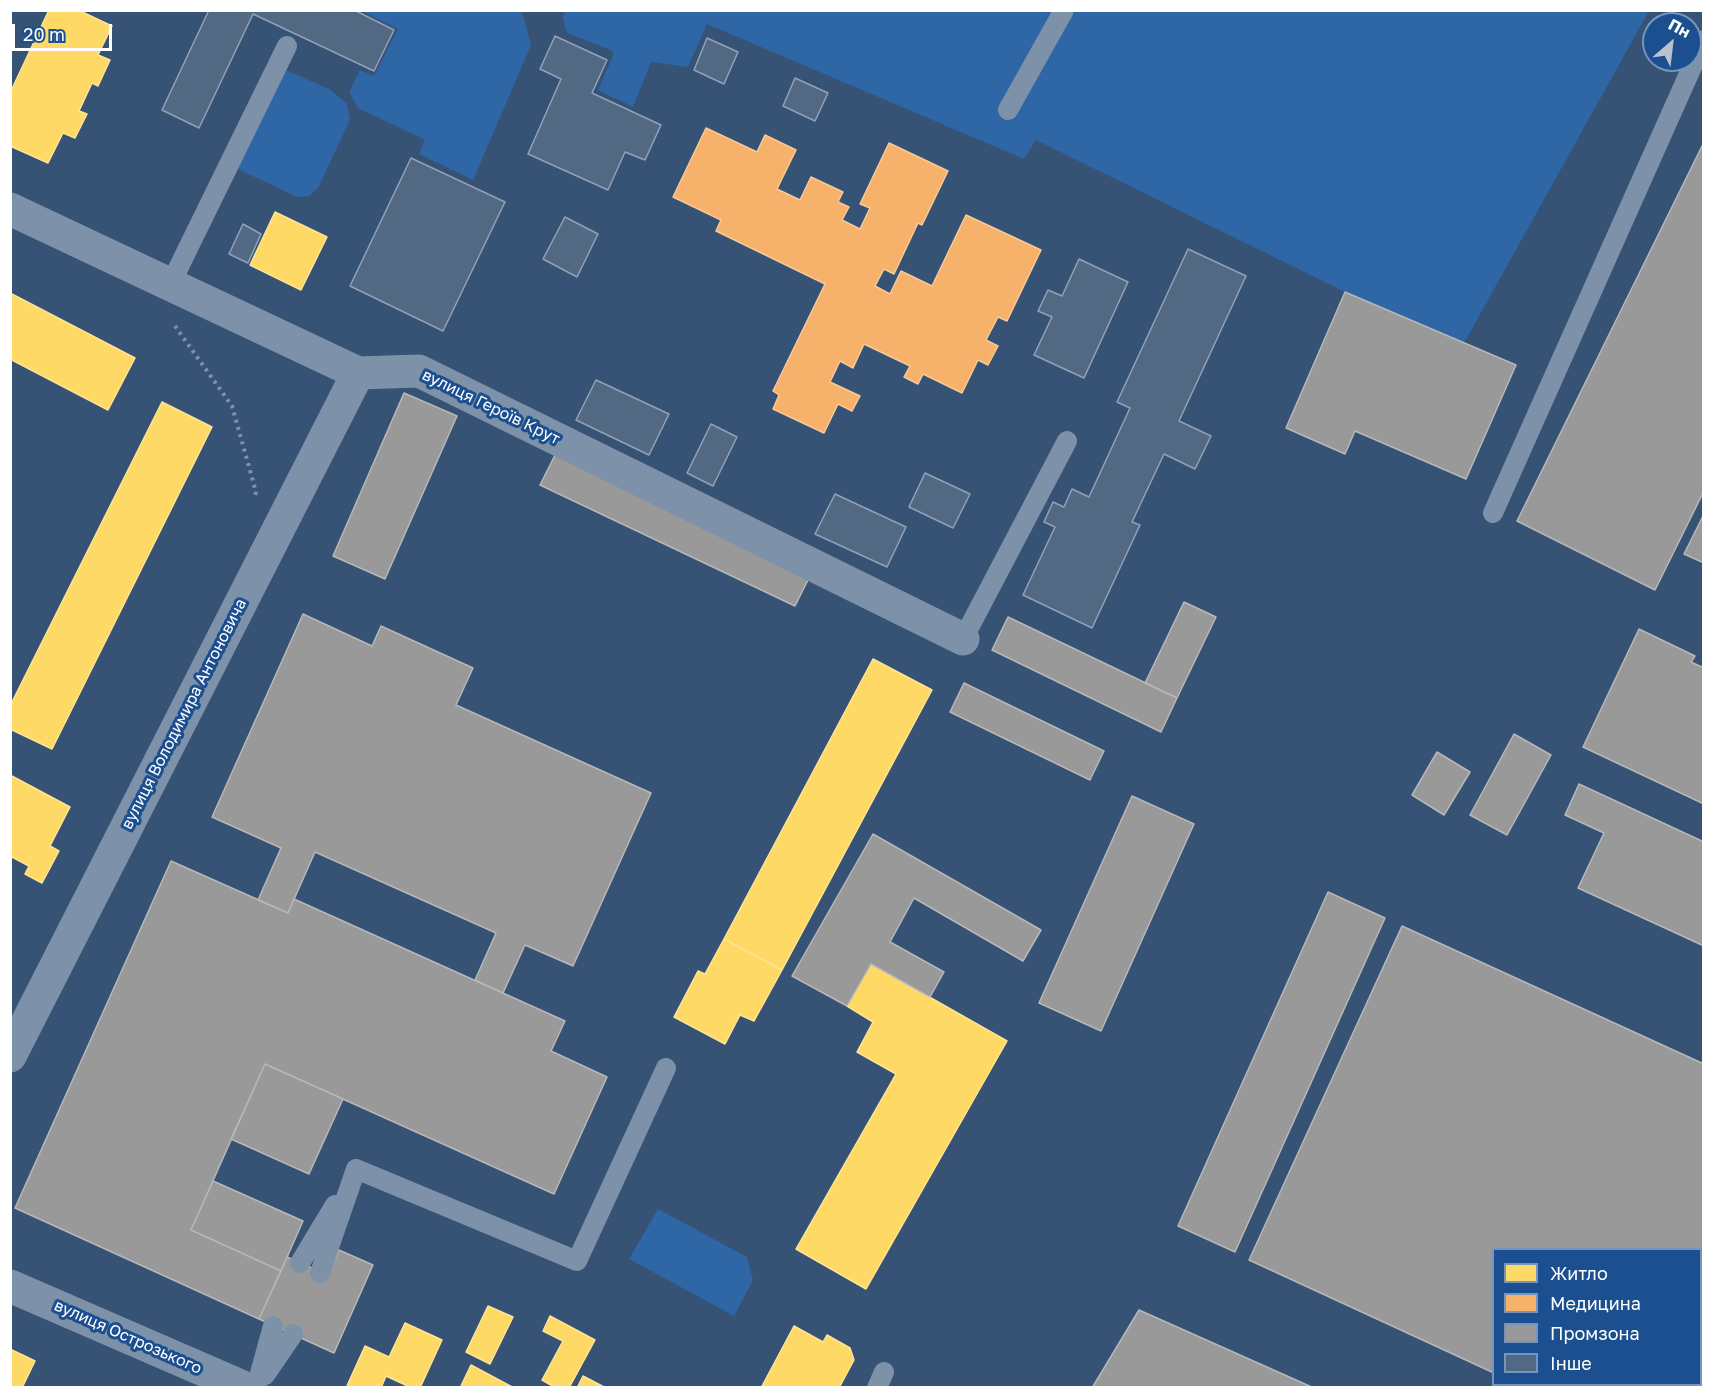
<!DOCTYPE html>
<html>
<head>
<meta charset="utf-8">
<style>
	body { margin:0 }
	#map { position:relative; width:1714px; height:1398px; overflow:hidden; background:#365274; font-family:"Golos Text",sans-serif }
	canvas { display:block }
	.frame { position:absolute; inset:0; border:12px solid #fff; pointer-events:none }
	.legend { position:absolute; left:1492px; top:1248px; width:210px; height:138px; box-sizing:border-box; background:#1b4f8f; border:2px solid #7695bc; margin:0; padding:8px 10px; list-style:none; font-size:18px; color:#fff }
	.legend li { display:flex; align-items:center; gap:12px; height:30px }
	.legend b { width:30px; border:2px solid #7695bc }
	.north { position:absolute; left:1642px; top:12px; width:60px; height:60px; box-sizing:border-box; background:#1b4f8f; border:2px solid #7695bc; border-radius:50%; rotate:28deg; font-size:16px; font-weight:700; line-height:24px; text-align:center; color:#fff }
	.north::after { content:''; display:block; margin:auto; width:21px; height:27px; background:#b9c2ce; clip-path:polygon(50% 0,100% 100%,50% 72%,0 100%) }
	.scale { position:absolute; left:12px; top:24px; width:100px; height:27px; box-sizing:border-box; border:3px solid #fff; border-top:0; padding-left:8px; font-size:18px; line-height:21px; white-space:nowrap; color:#fff; -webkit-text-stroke:4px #1b4f8f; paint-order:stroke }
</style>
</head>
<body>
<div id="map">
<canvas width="1714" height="1398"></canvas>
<div class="frame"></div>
<ul class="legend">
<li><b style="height:16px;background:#ffd966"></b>Житло</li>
<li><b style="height:16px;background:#f6b26b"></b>Медицина</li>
<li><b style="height:16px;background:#999"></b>Промзона</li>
<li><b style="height:16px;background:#526984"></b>Інше</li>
</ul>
<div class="north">Пн</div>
<div class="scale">20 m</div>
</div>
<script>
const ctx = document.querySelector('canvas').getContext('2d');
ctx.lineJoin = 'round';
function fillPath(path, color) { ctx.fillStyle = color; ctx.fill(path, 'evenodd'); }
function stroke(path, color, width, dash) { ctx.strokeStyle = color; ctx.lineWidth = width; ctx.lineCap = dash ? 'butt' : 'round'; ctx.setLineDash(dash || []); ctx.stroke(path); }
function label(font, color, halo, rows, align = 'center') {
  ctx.font = font + ' "Golos Text",sans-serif'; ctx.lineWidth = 6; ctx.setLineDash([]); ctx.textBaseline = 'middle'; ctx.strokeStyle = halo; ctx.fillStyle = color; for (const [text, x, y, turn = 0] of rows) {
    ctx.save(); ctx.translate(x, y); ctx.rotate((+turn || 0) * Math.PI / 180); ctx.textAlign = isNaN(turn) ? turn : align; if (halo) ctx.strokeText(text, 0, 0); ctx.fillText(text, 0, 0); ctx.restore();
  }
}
const green = new Path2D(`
	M564,10L1649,11L1464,343L1345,292L1036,140L1024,159L707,24L688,67L651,62L633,107L598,90L612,58L613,51L567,33L563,19Z
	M361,11H522L531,45L473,180L419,154L425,140L358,108L349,92L360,70L374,76L398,29Z
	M286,70L331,90L347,104L350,120L318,188L309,196L297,197L238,169L236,159Z
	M658,1209L747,1257L753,1280L734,1316L629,1259Z`);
const homes = new Path2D(`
	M49,10H78L112,26L98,55L110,60L98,86L92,83L79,111L87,114L75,138L63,133L48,163L10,146V93Z
	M275,212L327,237L301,290L250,265Z
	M10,293L135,358L108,410L10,359Z
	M162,402L212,427L52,749L10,729V706Z
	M873,659L932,690L782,970L724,939Z
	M10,775L70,807L50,846L59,851L42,883L25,874L29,866L10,856Z
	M724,939L782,970L754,1021L740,1015L725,1044L674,1017L698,971L705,974Z
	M871,964L1007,1041L866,1289L796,1249L896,1074L857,1052L873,1022L847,1006Z
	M488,1306L513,1317L490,1364L466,1352Z
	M550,1316L595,1340L569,1388H556L542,1380L563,1341L543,1331Z
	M405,1323L442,1340L420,1388H412L386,1376L381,1388H346L365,1346L389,1357Z
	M794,1326L823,1342L827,1335L850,1348L854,1360L839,1388H761Z
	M10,1349L35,1361L22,1388H10Z
	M471,1365L514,1388H460Z
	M583,1376L606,1388H577Z`);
const health = new Path2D(`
	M706,128L757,152L765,135L796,150L777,189L800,200L811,177L843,192L838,202L849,207L842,220L860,229L870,208L860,204L889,143L948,171L922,225L918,223L894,274L884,269L875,286L890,294L901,271L932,286L966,215L1041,250L1007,321L998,317L986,340L998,346L988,365L978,360L962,393L923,374L918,384L904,377L910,366L864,344L853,368L840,361L830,382L860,396L852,411L838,404L824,433L773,409L779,395L773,391L825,284L716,231L721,220L673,197Z`);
const industry = new Path2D(`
	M1704,142V491L1655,590L1517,521Z
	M1345,292L1516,365L1466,479L1355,431L1345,454L1286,428Z
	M404,393L457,416L385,579L333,556Z
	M555,455L810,576L795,606L540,485Z
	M1704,514V563L1684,554Z
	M1184,602L1216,617L1177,698L1145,683Z
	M303,614L372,646L381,626L473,668L456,705L651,793L573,966L525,945L503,993L475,980L496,933L315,852L288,913L258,900L281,848L212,817Z
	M1008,617L1177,698L1161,732L992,650Z
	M1639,629L1695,656L1691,662L1704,668V804L1583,747Z
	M964,683L1104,751L1090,780L950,712Z
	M1514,734L1551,755L1507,835L1470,815Z
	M1437,752L1470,772L1444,815L1412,795Z
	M1579,784L1704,842V946L1578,888L1604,833L1565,815Z
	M1132,796L1194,824L1101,1031L1039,1003Z
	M873,834L1041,930L1023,961L914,898L890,942L944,972L930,997L871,964L847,1006L792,976Z
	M171,861L288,913L294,899L565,1021L551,1051L607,1077L554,1194L265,1064L191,1230L281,1271L259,1319L15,1208Z
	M1328,892L1385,918L1235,1252L1178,1226Z
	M1402,926L1704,1064V1388H1526L1520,1384H1700V1250H1494V1373L1249,1260Z
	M265,1064L343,1099L309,1174L231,1139Z
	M213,1181L303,1221L281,1271L191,1230Z
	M339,1250L373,1265L334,1353L259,1319L287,1257L328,1275Z
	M1139,1310L1314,1388H1092Z`);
const building = new Path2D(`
	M209,10H354L394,30L374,71L253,14L199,128L162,110Z
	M555,36L607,60L592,93L661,125L645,160L625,152L608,190L528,154L561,79L540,69Z
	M707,38L738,52L724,84L694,70Z
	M795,78L828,93L815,121L783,106Z
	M411,158L505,202L443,331L350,286Z
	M565,217L598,234L577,277L543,259Z
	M243,224L261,234L248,263L229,254Z
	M1188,249L1246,276L1179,421L1211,436L1195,469L1164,454L1132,522L1140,525L1092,628L1023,595L1055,527L1044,522L1053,502L1064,507L1072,489L1089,497L1130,408L1117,402Z
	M1079,259L1128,282L1084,378L1034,355L1052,317L1038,311L1048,290L1062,296Z
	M596,380L669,414L649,455L576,420Z
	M711,424L737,437L713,486L687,473Z
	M925,473L970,494L953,528L909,507Z
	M835,494L906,527L887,567L815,534Z`);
const path = new Path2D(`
	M175,326L232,406L256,492L254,498`);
const lane = new Path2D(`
	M1008,110L1064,10
	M171,283L287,46
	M1493,513L1704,40
	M963,639L1067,441
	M356,1169L577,1261L666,1068
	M300,1263L335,1205
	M320,1273L356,1169
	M265,1375L293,1334
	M256,1388L273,1326
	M877,1388L884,1372`);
const street = new Path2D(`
	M10,209L358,373L419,371L963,639
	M10,1056L358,373
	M10,1286L245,1388`);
const streetNames = [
	["вулиця Героїв Крут",491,407,26],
	["вулиця Володимира Антоновича",184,714,-63],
	["вулиця Острозького",128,1337,24]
];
fillPath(green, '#2f66a5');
fillPath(homes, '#ffd966');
stroke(homes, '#ffe494', 1.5);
fillPath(health, '#f6b26b');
stroke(health, '#f9c997', 1.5);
fillPath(industry, '#999');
stroke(industry, '#b8b8b8', 1.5);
fillPath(building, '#526984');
stroke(building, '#92a2b6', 1.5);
stroke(path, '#7d92a8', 4, [3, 4.5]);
stroke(lane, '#7d92a8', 20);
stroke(street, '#7d92a8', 33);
label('16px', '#fff', '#1b4f8f', streetNames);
</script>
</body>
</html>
